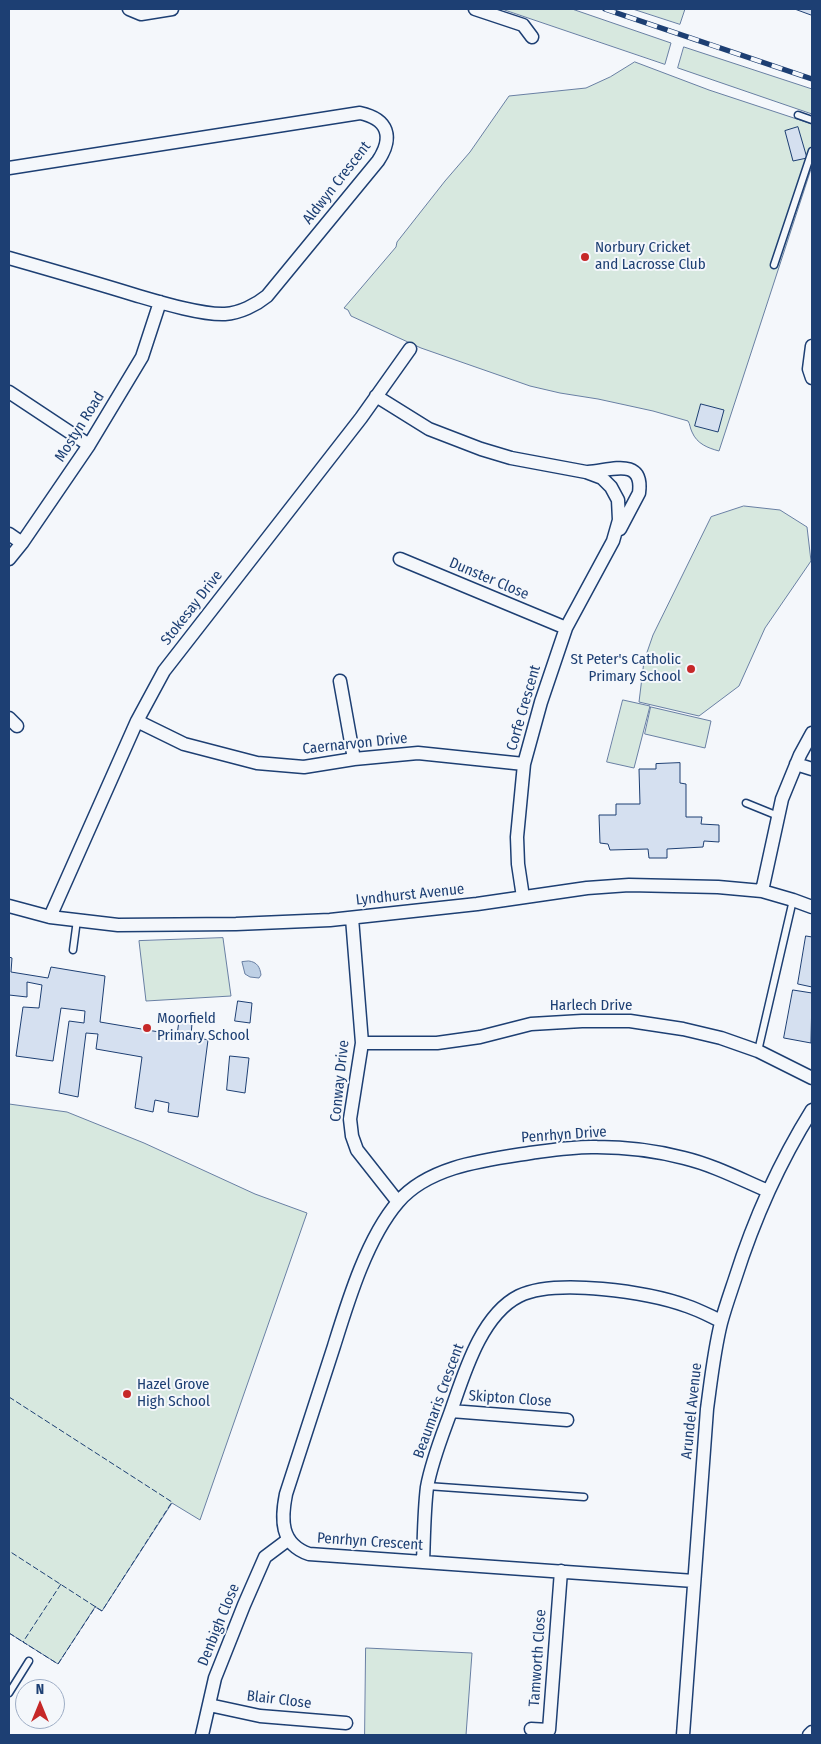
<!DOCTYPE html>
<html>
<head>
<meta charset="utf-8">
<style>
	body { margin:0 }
	#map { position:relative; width:821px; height:1744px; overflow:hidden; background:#f4f7fb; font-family:"Fira Sans Condensed",sans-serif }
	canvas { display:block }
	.frame { position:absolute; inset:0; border:10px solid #1d3f73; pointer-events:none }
	.north { position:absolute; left:15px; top:1679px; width:50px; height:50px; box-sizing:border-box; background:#f4f7fb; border:1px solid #9eadc5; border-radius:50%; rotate:0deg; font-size:14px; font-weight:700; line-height:20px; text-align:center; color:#1d3f73 }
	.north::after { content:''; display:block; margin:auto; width:18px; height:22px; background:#c62828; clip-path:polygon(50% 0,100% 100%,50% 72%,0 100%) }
</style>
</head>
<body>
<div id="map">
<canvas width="821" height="1744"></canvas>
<div class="frame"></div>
<div class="north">N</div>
</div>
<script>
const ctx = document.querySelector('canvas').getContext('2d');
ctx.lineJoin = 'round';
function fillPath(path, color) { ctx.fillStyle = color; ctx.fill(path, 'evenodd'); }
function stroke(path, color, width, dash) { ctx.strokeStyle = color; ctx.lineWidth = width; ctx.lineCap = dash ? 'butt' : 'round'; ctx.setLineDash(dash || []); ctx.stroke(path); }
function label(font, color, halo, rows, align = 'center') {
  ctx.font = font + ' "Fira Sans Condensed",sans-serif'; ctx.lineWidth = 4; ctx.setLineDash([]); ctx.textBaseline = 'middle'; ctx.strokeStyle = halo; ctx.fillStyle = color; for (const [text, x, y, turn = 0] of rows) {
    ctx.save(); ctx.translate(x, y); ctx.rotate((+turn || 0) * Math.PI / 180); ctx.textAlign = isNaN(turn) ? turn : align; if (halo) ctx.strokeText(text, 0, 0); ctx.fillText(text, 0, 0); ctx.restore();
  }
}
const green = new Path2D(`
	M502,9H572L671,43L665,64Z
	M633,9H685L680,24Z
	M684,47L812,89V114L678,68Z
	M635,62L709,90L812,124V166L719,451C708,448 697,444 692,432C690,428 690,424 688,421L653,411L598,399L560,393L530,386L421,348L351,316L348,310L344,308L396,247L397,242L445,181L470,152L509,96L586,88L610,77Z
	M744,506L780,510L807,527L811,561L765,628L739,686L699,716L639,702L644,661L653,635L711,517Z
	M623,700L650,706L634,768L607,762Z
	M651,707L711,721L705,748L645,734Z
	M223,938L231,996L146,1001L139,941Z
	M9,1104L67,1112L144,1143L255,1194L307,1213L200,1520L172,1503L102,1611L95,1607L58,1664L9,1633Z
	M366,1648L472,1653L466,1735H365Z`);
const water = new Path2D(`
	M249,961C257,962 260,967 261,975L259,978L250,977L245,974L242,962Z`);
const building = new Path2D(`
	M795,9H812V15Z
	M798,127L807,158L793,161L785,131Z
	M701,404L724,410L718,432L695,426Z
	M680,763V783L686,784V817H702L701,824L719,825V842L704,841L703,847L667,849V858H649L648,849L610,850L608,844L600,843L599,815H616V804H640L639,769H656V764Z
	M806,936L812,937V987L798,984Z
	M9,957L12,958L11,972L48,978L51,967L105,976L100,1022L177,1035L179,1021L192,1023L191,1036L208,1040L198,1117L168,1112L169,1103L155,1100L153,1112L135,1108L142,1057L96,1049L98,1034L86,1033L78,1097L59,1093L69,1021L84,1023L85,1011L61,1008L53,1061L16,1056L23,1007L39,1008L42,985L27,982V997L9,995Z
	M793,990L812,993L811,1043L784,1038Z
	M238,1001L252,1003L250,1023L235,1021Z
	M230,1056L249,1058L245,1093L227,1090Z`);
const service = new Path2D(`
	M798,115L812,120
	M774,265L812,151
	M746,803L778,816
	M73,950L77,920
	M758,1051L793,900
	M427,1486L584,1497
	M9,1693L29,1661`);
const minor = new Path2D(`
	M129,9L141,14L172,9
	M475,9L523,25L532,37
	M9,168L360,113C388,119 394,137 378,161L267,296C256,305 240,313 225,314C201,315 159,302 135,295C93,282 51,270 9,258
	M812,346L809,369L812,378
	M9,392L89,445
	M376,396L429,429L481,449L511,458L586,472L602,478L611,487L618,500L619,520L613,541L566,628L541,702L524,764L517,837L518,864L523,897
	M588,472C609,471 644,456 639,493L620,529
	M9,534L22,543
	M9,559L22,543L89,445L142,357L160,302
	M400,559L566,628
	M340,681L354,759
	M9,718L17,726
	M137,721L184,744L257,763L304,767L354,759L418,753L524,764
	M796,764L812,769
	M762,891L782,799L800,755L812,733
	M9,906L50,917L118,925L236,924L330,920L477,904L587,888L629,885L718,887L762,891L793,900L812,907
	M50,917L137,721L164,671L361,418L410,349
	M352,918L362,1043L350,1119L352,1136L357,1150L398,1202
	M362,1043H437L480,1037L531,1024L582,1021H630L683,1029L721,1038L758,1051L812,1078
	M451,1411L567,1420
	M423,1562C424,1537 424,1512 427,1487C432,1460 442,1436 451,1411C464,1374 481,1315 519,1296C556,1278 648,1292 687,1306C699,1310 710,1316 721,1321
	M694,1581L309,1554C280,1544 281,1519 286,1494C302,1445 318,1395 334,1346C348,1301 367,1238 398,1202C429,1166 485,1160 530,1153C552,1150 575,1146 597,1147C625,1147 657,1151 684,1158C713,1165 740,1179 768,1191
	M209,1705L260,1716L346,1723
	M531,1729L549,1730L561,1571
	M202,1735L215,1678L244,1605L265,1557L289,1539
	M683,1735L707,1409C711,1380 714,1351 721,1323C725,1308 730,1294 735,1279C754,1219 779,1163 812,1110
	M809,1735L812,1732`);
const rail = new Path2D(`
	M605,9L812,79`);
const fence = new Path2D(`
	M9,1397L172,1502L102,1611L9,1551
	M61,1584L23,1642L58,1664L96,1606
	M9,1633L23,1642`);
const markers = [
	[585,257,5,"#c62828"],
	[691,669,5,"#c62828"],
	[147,1028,5,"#c62828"],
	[127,1394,5,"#c62828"]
];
const streetNames = [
	["Aldwyn Crescent",337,183,-52],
	["Mostyn Road",80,427,-58],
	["Dunster Close",489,579,23],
	["Stokesay Drive",192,608,-52],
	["Corfe Crescent",524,708,-74],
	["Caernarvon Drive",355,744,-6],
	["Lyndhurst Avenue",410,895,-6],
	["Harlech Drive",591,1006],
	["Conway Drive",340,1081,-84],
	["Penrhyn Drive",564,1135,-4],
	["Skipton Close",510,1399,4],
	["Beaumaris Crescent",439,1401,-70],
	["Arundel Avenue",692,1411,-84],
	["Penrhyn Crescent",370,1542,4],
	["Denbigh Close",219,1625,-68],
	["Tamworth Close",538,1658,-86],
	["Blair Close",279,1700,7]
];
const poiNames = [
	["Norbury Cricket",595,248],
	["and Lacrosse Club",595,265],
	["St Peter's Catholic",681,660,"right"],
	["Primary School",681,677,"right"],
	["Moorfield",157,1019],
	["Primary School",157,1036],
	["Hazel Grove",137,1385],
	["High School",137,1402]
];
fillPath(green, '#d7e8df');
stroke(green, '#687fa3', 1);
fillPath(water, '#bed0e5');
stroke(water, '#687fa3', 1);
fillPath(building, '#d5e0f0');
stroke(building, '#1d3f73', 1);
stroke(service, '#1d3f73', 9);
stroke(minor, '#1d3f73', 15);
stroke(service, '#f4f7fb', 6);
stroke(minor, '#f4f7fb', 12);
stroke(rail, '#1d3f73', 5.5);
stroke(rail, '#f4f7fb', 4, [11]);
stroke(fence, '#1d3f73', 1, [6, 2.5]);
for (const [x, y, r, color] of markers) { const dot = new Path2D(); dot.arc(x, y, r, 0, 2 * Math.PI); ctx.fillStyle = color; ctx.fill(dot); stroke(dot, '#f4f7fb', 2); }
label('15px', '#1d3f73', '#f4f7fb', streetNames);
label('15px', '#1d3f73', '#f4f7fb', poiNames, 'left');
</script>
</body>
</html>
